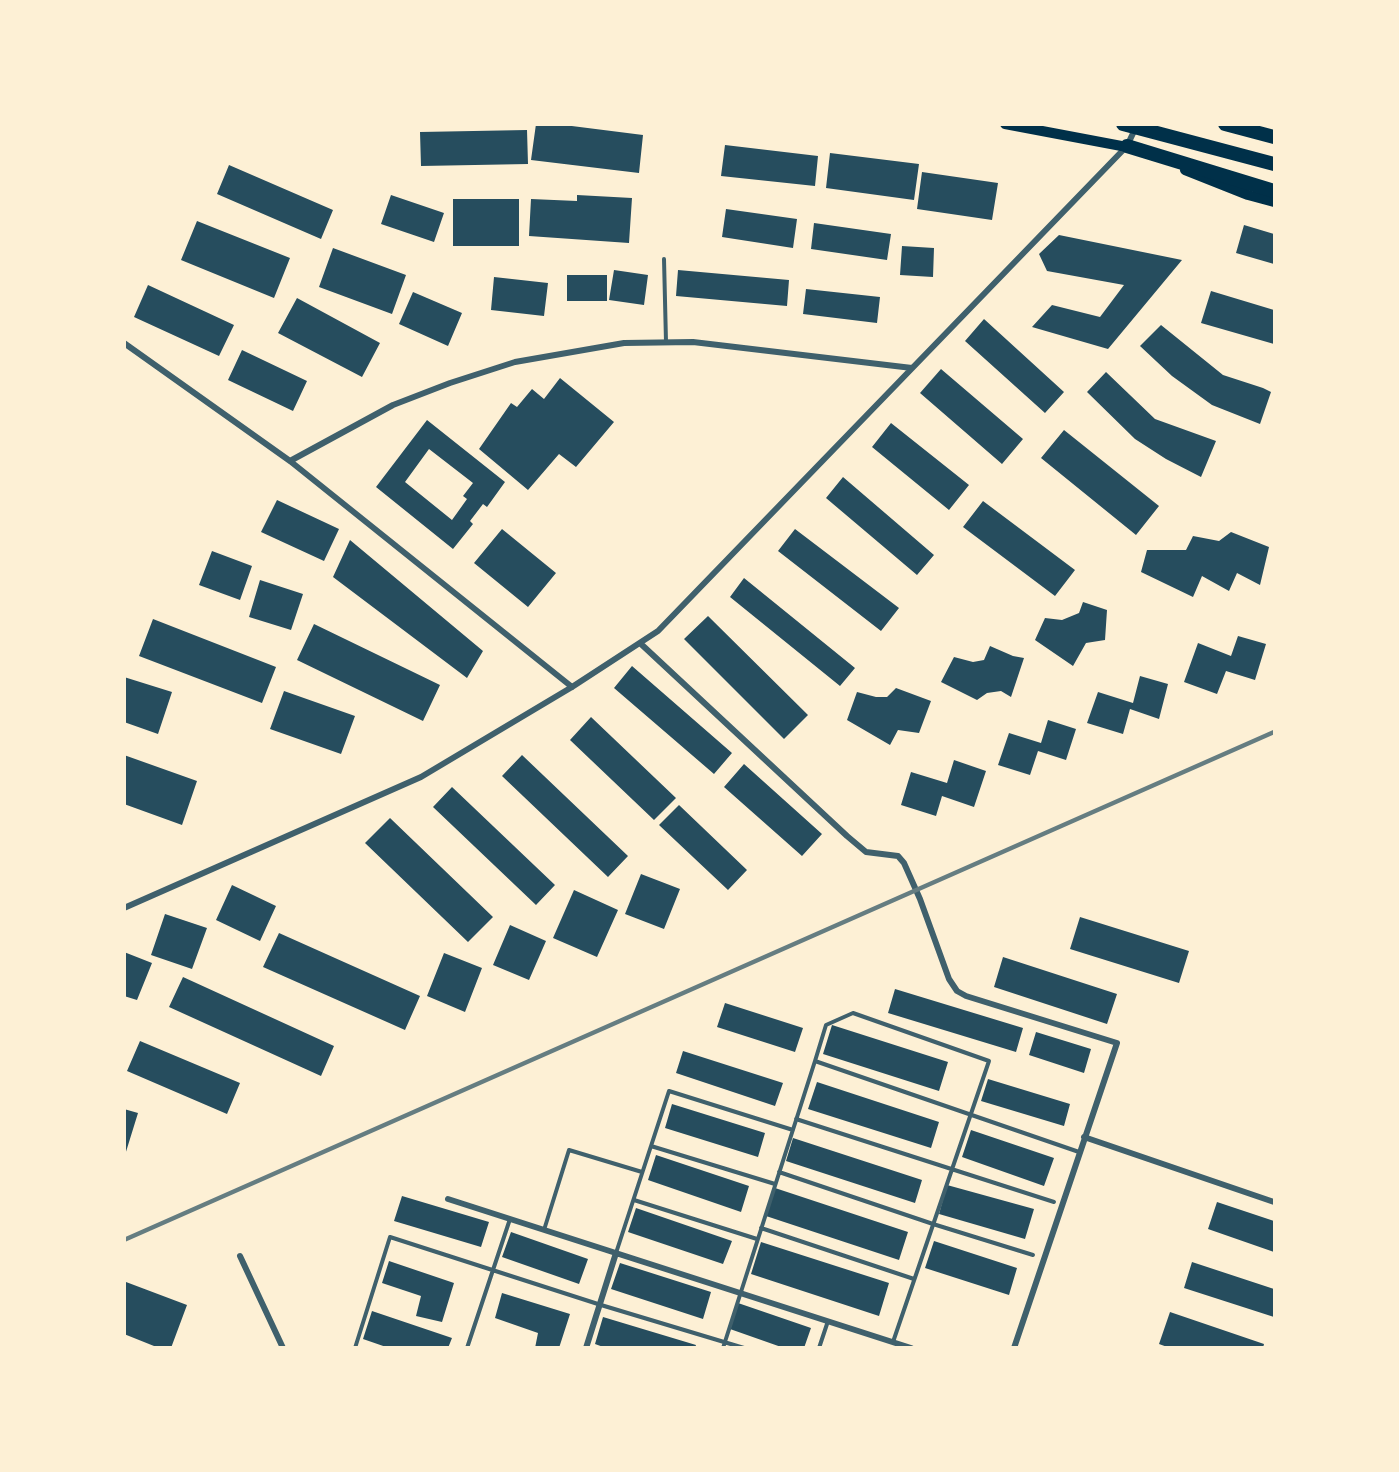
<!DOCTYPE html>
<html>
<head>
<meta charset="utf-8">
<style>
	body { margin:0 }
	#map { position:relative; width:1399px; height:1472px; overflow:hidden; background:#fdf0d5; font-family:Karla,sans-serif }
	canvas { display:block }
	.frame { position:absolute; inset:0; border:126px solid #fdf0d5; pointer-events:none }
</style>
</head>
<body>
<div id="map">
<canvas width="1399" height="1472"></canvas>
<div class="frame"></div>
</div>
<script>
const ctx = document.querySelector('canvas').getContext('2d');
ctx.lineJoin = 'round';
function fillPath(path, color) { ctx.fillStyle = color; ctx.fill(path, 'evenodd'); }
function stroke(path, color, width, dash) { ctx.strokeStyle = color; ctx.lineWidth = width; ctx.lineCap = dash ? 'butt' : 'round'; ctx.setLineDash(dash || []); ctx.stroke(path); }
const building = new Path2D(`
	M536,124H556L643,135L639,173L531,160Z
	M527,130L528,164L421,166L420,132Z
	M725,145L818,156L815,186L721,176Z
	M830,153L919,164L914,200L826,188Z
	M229,165L333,210L321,239L217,194Z
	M922,172L998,183L992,220L917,209Z
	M391,195L444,213L434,242L381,224Z
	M577,195L632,198L629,243L529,236L531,199L577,201Z
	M453,199H519V246H453Z
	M726,209L797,219L793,248L722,237Z
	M197,221L290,258L274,298L181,260Z
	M814,223L891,234L887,260L811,249Z
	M1244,225L1274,234V264L1236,253Z
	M1059,235L1182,260L1108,349L1032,327L1052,305L1100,317L1124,285L1047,271L1039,254Z
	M902,246L934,248L933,277L900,275Z
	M333,248L406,275L392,314L319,287Z
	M614,270L648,275L644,305L609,300Z
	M678,270L789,280L787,306L676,296Z
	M567,275H607V301H567Z
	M494,277L548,283L544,316L491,310Z
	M148,285L234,325L219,356L134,317Z
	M806,289L880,297L877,323L803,314Z
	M1211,291L1274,310V344L1201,323Z
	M413,292L462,313L448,346L399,324Z
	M297,298L380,343L362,377L278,333Z
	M984,319L1064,392L1045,413L965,341Z
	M1161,325L1223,375L1263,388L1271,392L1260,424L1212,405L1172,376L1140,346Z
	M242,350L307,381L293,411L228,380Z
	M941,369L1023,439L1002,464L920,393Z
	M1106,372L1155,419L1216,441L1201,477L1166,459L1135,439L1087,392Z
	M560,378L614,422L576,467L559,454L528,490L479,449L511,403L517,407L532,389L544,399Z
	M427,420L505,482L487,507L483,504L470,521L473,524L453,549L376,487ZM429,449L473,483L463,496L467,499L452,520L405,482Z
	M891,423L969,485L949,510L872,447Z
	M1064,430L1159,506L1136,535L1041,458Z
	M843,477L934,555L917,575L826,498Z
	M277,500L339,529L324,561L261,532Z
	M983,501L1075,570L1055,596L963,527Z
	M502,529L556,573L528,607L474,563Z
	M795,529L899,608L881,631L778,551Z
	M1231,532L1269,547L1260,585L1237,573L1229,591L1202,576L1193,597L1141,572L1147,550H1186L1193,536L1219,541Z
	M350,540L483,651L467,678L333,577Z
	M212,551L252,566L240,600L199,585Z
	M744,578L855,668L840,686L730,597Z
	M260,580L303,594L291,630L249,617Z
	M1083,602L1107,610L1105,640L1086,643L1073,666L1035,640L1045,618L1062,620L1079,613Z
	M708,616L808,715L784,739L684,639Z
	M153,619L276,667L262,703L139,656Z
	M314,624L440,685L423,721L297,660Z
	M1238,636L1266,644L1255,680L1226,671L1217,694L1184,682L1198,643L1231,656Z
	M990,646L1013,656L1024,658L1011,697L1001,691L987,693L977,700L941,682L954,657L973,662L984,660Z
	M632,666L732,753L714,774L614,688Z
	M1140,676L1168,684L1159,719L1130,709L1123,734L1087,723L1098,692L1133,703Z
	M124,677L172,692L158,734L124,722Z
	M896,688L931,701L919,733L898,730L890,745L847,720L857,692L876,697H887Z
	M284,691L355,716L341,754L270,729Z
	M591,717L676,798L654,820L570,740Z
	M1048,720L1076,729L1066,760L1038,751L1030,775L998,765L1009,733L1041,743Z
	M124,755L197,781L182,825L124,804Z
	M522,755L628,856L608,877L502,776Z
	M954,760L986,771L974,807L942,796L936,816L901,805L911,772L947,783Z
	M744,764L822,834L802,856L724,787Z
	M452,787L555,885L536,905L433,807Z
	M679,805L747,870L728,890L659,825Z
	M390,818L493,917L468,942L365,843Z
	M641,874L680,889L664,929L625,914Z
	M232,885L276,906L260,941L216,920Z
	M574,890L618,910L597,957L553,938Z
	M165,914L207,928L192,969L151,955Z
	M1080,917L1189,951L1179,983L1070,949Z
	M510,925L546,941L529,980L493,965Z
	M279,933L420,996L405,1030L263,967Z
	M124,952L152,963L137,1000L124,996Z
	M444,953L482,968L465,1012L427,996Z
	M1003,957L1117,994L1107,1024L994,987Z
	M183,977L334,1046L321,1076L169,1007Z
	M895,989L1023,1028L1016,1052L888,1013Z
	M725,1003L803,1028L795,1052L717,1027Z
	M832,1025L948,1062L939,1091L823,1054Z
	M1036,1032L1091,1049L1084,1073L1029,1055Z
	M140,1041L240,1083L227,1114L127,1071Z
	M683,1051L783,1083L775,1106L676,1073Z
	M988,1079L1070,1104L1064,1126L981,1101Z
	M817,1082L939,1122L931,1148L808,1109Z
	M672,1104L765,1133L758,1157L665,1128Z
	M124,1109L138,1113L125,1155H124Z
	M971,1130L1054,1158L1044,1186L962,1157Z
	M793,1138L922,1180L915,1203L786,1161Z
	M656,1155L749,1186L741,1212L648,1180Z
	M947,1185L1034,1209L1025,1239L939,1214Z
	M775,1188L908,1232L899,1260L766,1216Z
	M402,1196L489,1222L481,1247L394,1221Z
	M1217,1202L1274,1221V1252L1208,1229Z
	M636,1208L732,1241L723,1264L628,1232Z
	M511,1232L588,1259L579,1284L502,1257Z
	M934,1241L1017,1268L1009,1295L925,1268Z
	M761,1242L889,1283L879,1316L751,1274Z
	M389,1261L454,1283L442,1322L416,1316L421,1296L382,1283Z
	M1192,1262L1274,1289V1317L1184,1288Z
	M620,1263L711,1292L703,1319L611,1289Z
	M126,1282L187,1305L171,1348H159L124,1334Z
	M502,1293L570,1314L559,1348H535L538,1333L495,1318Z
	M738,1303L811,1328L804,1348H784L730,1329Z
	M372,1311L452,1338L448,1348H389L363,1339Z
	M1170,1312L1264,1344L1263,1348H1170L1159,1344Z
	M603,1317L696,1345L695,1348H606L595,1344Z`);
const service = new Path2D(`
	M664,259L666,342
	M815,1061L826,1025L853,1013L989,1061L893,1342
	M796,1119L1054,1202
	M651,1146L775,1184
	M779,1172L933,1224L1033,1255
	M634,1200L757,1239
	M761,1228L914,1279
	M544,1230L569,1150L642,1172
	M616,1253L669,1091L793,1130
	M355,1348L390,1237L601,1305L744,1348
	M467,1348L510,1219
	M723,1348L815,1061L1079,1152
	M819,1348L828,1321`);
const minor = new Path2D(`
	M124,343L290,461L572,687
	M290,461L393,405L450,383L515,362L624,343L693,342L912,368
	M641,644L847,836L866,852L898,856L904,863L920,899L949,979L957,991L966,996L1117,1043L1014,1348
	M124,908L421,777L572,687L658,631L1127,146L1136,127
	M1084,1137L1274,1202
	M448,1199L911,1348
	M240,1256L283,1348
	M586,1348L616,1253`);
const secondary = new Path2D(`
	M1005,124L1132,148
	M1185,170L1248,195L1274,202`);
const trunk = new Path2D(`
	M1123,124L1274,164
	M1225,124L1274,137
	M1127,146L1274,191`);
const rail = new Path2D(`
	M124,1240L1274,732`);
fillPath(building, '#264d5e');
stroke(service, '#3f606c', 4);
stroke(minor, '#3f606c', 6);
stroke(secondary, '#003049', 10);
stroke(trunk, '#003049', 14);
stroke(rail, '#657d81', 4.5);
</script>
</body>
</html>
